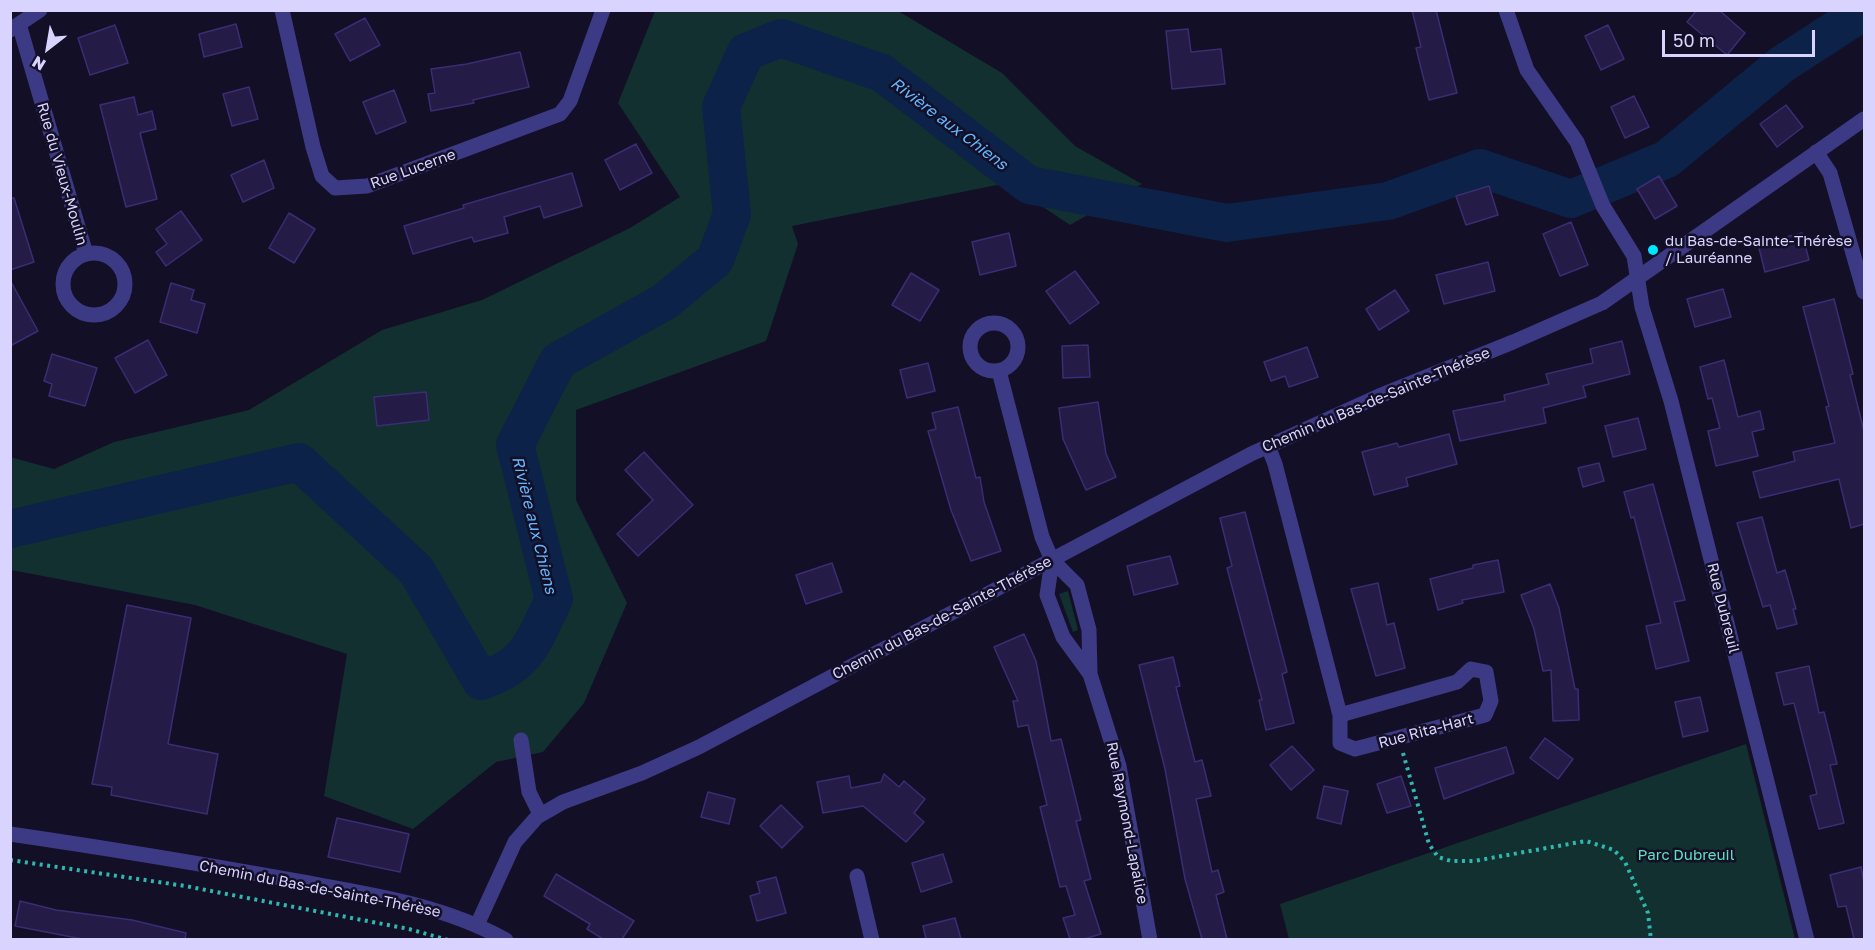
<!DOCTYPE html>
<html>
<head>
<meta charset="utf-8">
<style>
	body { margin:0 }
	#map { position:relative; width:1875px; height:950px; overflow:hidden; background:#130f26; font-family:"Golos Text",sans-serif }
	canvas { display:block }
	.frame { position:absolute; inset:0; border:12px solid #d9d4ff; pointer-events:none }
	.north { position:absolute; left:18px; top:18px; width:60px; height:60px; -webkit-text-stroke:4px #130f26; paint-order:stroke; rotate:211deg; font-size:16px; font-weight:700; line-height:24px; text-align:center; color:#d9d4ff }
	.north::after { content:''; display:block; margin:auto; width:21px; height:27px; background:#d9d4ff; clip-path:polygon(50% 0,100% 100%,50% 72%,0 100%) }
	.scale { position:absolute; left:1662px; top:30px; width:153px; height:27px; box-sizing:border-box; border:3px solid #d9d4ff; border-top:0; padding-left:8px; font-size:18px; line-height:21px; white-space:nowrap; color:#d9d4ff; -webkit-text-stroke:4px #130f26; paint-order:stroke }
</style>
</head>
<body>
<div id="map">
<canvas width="1875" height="950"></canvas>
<div class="frame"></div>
<div class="north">N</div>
<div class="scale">50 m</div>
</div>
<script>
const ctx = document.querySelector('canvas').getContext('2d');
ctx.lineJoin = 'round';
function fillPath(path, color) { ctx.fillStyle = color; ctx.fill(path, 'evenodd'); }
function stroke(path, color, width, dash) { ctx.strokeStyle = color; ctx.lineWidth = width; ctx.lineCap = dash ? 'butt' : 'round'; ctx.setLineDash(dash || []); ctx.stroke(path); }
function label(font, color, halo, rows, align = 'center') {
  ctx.font = font + ' "Golos Text",sans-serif'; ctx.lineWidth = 5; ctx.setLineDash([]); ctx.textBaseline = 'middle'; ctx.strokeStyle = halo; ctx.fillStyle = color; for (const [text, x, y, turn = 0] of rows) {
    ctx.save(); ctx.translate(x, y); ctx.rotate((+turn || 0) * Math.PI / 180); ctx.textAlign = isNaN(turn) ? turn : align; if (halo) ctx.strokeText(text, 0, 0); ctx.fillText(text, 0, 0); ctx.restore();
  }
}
const green = new Path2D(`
	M655,11H898L1002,73L1075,146L1142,184L1070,225L1007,183L792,226L798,244L766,341L576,410V500L627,603L584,703L543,752L496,762L413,829L324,796L347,654L195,605L11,570L10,457L54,469L114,442L249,410L382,330L482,300L630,228L680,197L618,103Z
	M1068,591L1078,630L1073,632L1059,594Z
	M1746,744L1795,939H1289L1280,904Z`);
const river = new Path2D(`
	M10,529L299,462L416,570L481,681C530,664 533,641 554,599L515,445L558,361L664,302L715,260L732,214L721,107L746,52L781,38L882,73L1029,185L1227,223L1388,201L1480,168L1571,199L1667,159L1781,65L1864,11`);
const building = new Path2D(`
	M1412,10H1436L1457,93L1429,100L1416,48L1421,47Z
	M1697,10H1719L1745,33L1727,55L1687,22Z
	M365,18L380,45L350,61L335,34Z
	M236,24L242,47L204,57L199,34Z
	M115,25L128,63L90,75L78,38Z
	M1608,25L1624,59L1601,70L1585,36Z
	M1188,29L1191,52L1221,49L1225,84L1172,89L1166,31Z
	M520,52L529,87L473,100L474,103L431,111L428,94L435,93L431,69L467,64Z
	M249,87L258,119L232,126L223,94Z
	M394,90L406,122L376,134L363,102Z
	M1634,96L1649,127L1625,138L1611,107Z
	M134,97L138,115L152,111L156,129L140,133L157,199L126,207L100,105Z
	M1786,105L1803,127L1777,147L1760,124Z
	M636,144L652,173L620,190L605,160Z
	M264,160L274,188L243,202L231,175Z
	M572,173L582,206L544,218L540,206L504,217L508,233L474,242L472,237L413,254L404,226L464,208L463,205Z
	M1659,176L1677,206L1655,219L1637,189Z
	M1489,186L1498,215L1466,225L1456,196Z
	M10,198H14L34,262L10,270Z
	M181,211L202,240L166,266L156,252L167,244L156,229Z
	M289,213L315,229L294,263L269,248Z
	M1571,222L1588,265L1560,276L1543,234Z
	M1009,233L1016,266L980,275L972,242Z
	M1802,233L1809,260L1765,272L1758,244Z
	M1488,262L1495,291L1444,304L1436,275Z
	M1075,271L1099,303L1070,324L1046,291Z
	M911,273L939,290L920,321L892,305Z
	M10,280L38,331L10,346Z
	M171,283L194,290L191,300L205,304L197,333L160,322Z
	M1723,289L1731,317L1695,327L1687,299Z
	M1395,290L1409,311L1379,330L1366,309Z
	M1834,299L1853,374L1850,375L1864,431V524L1851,528L1839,479L1760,498L1753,472L1795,461L1793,452L1835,443L1826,407L1829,406L1803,307Z
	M148,340L167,375L135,393L115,358Z
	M1622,341L1630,374L1583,386L1586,397L1543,408L1546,423L1460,441L1453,411L1505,401L1504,395L1549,384L1546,374L1593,363L1590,349Z
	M1088,345L1090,377L1063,378L1062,346Z
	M1307,347L1318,377L1289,387L1285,376L1271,381L1264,362Z
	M52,354L97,368L85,406L49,396L52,384L44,381Z
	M1724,360L1738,417L1760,411L1764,429L1752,432L1758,456L1716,466L1708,431L1720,428L1712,398L1708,399L1700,367Z
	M928,363L935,391L907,398L900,370Z
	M426,392L429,420L377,426L374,397Z
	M1098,402L1106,454L1116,477L1086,490L1063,439L1059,408Z
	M958,407L976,478L980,477L984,502L1001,551L971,561L951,510L928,431L936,429L932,413Z
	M1638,418L1646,449L1613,457L1605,426Z
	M1449,434L1457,464L1406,478L1408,486L1374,495L1362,452L1397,443L1399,447Z
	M644,452L693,505L638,556L617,534L653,500L625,470Z
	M1599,463L1604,481L1583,487L1578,468Z
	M1653,484L1685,600L1674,602L1689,661L1656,669L1646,626L1661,623L1634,517L1631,518L1624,492Z
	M1245,512L1287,672L1282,674L1294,723L1266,730L1259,700H1262L1227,568L1232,566L1220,518Z
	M1762,517L1777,573L1785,570L1796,609H1793L1797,624L1777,629L1770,605L1763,607L1737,523Z
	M1170,556L1178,584L1134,595L1127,566Z
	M1498,560L1504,592L1462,600L1463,603L1438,610L1430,579L1473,568V565Z
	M832,563L842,592L806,604L796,575Z
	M1378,583L1387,625L1394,623L1405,668L1376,676L1351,589Z
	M1550,584L1559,608L1575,689H1578L1579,720L1553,721L1551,670L1543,671L1534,629L1521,595Z
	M127,605L191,618L168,744L218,754L207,814L111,795L112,787L92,784Z
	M1024,634L1036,661L1051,741L1061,739L1081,820L1076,821L1091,879L1084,881L1101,934L1084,939H1070L1063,918L1075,915L1066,886L1060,887L1040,807L1047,805L1028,725L1018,727L1013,701H1018L994,647Z
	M1173,657L1180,686L1176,687L1195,762L1202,760L1211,796L1196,799L1212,872L1218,870L1224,892L1216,895L1227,939H1202L1185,879L1165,769L1139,665Z
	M1809,666L1819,713L1824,712L1837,764L1830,765L1844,823L1819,829L1810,796L1817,794L1794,703L1784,705L1776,673Z
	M1700,697L1708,731L1683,737L1675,702Z
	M1545,738L1573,759L1558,779L1530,758Z
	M1292,746L1314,770L1291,790L1270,765Z
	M1506,747L1514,773L1444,799L1435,768Z
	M884,774L899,787L904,781L925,799L914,813L924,822L906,842L863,806L823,813L817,782L849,776L851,788L881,782Z
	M1401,776L1411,806L1387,813L1377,784Z
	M1324,786L1348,791L1341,824L1317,818Z
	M708,792L735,799L729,824L701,817Z
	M781,805L803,827L782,848L760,826Z
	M337,818L409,834L400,872L328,857Z
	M943,854L952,882L921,892L912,863Z
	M1861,867L1864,882V939H1854L1846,906L1838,907L1830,875Z
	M556,874L634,921L622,939H603L587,929L590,924L544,896Z
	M776,877L786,913L757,921L750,896L760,893L757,882Z
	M20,901L56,910L132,920L186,933L185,939H82L15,926Z
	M955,918L961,939H926L923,926Z`);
const path = new Path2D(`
	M1403,753L1429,844L1438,857L1451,861H1474L1586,841L1614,850L1625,862L1648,913L1651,940
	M10,860L185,886L409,929L448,940`);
const minor = new Path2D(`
	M282,10L313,147L322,176L335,188L367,186L560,114L570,101L603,10
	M1506,10L1527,70L1577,142L1603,206L1634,256L1642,307L1671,401L1807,940
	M19,24L86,254
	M10,30L40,10
	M1816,152L1830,173L1864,292
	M63 284a31 31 0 1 1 62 0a31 31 0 1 1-62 0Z
	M970 347a24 24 0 1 1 48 0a24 24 0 1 1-48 0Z
	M999,371L1042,537L1052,560L1077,585L1089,630L1090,674L1119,766L1150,940
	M1268,446L1275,464L1340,715V743L1355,749L1485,715L1491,701L1486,672L1471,669L1457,682L1340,715
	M1052,560L1047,595L1063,637L1090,674
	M521,740L529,792L540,814
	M10,834C106,848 202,864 297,881C368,894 442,904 506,940
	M857,876L872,940
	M477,925L515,842L537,817L563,802L642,773L699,747L1251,454L1379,396L1513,342L1602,303L1864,119`);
const markers = [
	[1653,250,6,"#00e5ff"]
];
const streetNames = [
	["Rue Lucerne",413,169,-20],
	["Rue du Vieux-Moulin",62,174,74],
	["Chemin du Bas-de-Sainte-Thérèse",1376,400,-23],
	["Rue Dubreuil",1723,608,76],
	["Chemin du Bas-de-Sainte-Thérèse",942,618,-28],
	["Rue Rita-Hart",1426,731,-15],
	["Rue Raymond-Lapalice",1127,823,79],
	["Chemin du Bas-de-Sainte-Thérèse",320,889,11]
];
const poiNames = [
	["du Bas-de-Sainte-Thérèse",1665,241],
	["/ Lauréanne",1665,258]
];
const parkNames = [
	["Parc Dubreuil",1686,855]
];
const waterNames = [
	["Rivière aux Chiens",949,124,37],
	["Rivière aux Chiens",534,525,76]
];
fillPath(green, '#12302f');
stroke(river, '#0c2248', 38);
fillPath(building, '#241b47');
stroke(building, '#3b2d73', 1.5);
stroke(path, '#2fb8b0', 4, [3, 4.5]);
stroke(minor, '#3d3a85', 15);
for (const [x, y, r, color] of markers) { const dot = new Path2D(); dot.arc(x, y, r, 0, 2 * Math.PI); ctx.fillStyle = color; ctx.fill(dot); stroke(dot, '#130f26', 2); }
label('15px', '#d9d4ff', '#130f26', streetNames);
label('15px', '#d9d4ff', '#130f26', poiNames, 'left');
label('15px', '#5fe0c0', '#130f26', parkNames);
label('italic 16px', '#62b6ff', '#130f26', waterNames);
</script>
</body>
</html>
